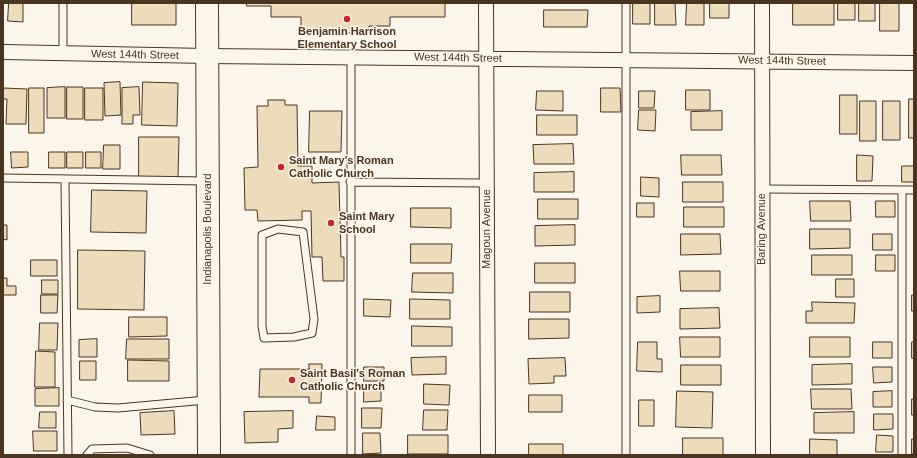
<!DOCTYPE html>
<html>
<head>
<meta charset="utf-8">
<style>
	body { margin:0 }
	#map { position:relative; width:917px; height:458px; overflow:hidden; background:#fbf6e9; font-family:Helvetica,sans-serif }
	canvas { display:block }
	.frame { position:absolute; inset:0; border:4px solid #4a3520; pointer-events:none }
</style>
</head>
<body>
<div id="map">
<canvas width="917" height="458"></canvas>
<div class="frame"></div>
</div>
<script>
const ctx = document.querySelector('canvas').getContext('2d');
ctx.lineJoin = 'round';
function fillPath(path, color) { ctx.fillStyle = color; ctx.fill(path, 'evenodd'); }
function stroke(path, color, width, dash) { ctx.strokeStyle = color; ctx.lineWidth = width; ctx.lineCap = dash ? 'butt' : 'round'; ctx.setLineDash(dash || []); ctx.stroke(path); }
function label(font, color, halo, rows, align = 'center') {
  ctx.font = font + ' Helvetica,sans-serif'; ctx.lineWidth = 3; ctx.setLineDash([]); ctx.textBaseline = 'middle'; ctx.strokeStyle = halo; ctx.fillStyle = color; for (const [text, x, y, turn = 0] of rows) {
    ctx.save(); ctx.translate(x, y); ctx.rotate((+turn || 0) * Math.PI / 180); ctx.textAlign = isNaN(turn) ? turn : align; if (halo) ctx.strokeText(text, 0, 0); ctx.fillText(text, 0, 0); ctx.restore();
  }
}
const building = new Path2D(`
	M9,3H23V22L8,21Z
	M132,3H176V25H132Z
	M247,3H445V17H390V26H369V33H301V17H271V6H247Z
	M633,3H650V24H633Z
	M655,3H675L676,25H655Z
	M687,3H704V25H686Z
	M710,3H729V18H710Z
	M793,3H834V25H793Z
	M838,3H855V20H838Z
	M859,3H875V21H859Z
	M880,3H899V31H880Z
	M544,10H588L587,27H544Z
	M120,82L121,115L105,116L104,83Z
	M143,82L178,83L177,126L142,125Z
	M65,87V118H47V88Z
	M67,87H83V119H67Z
	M139,87L140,115H133V124H122V88Z
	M3,88L27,89L26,124H6L7,99H3Z
	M29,88H44V133H29Z
	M85,88H103V120H85Z
	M601,88H620L621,112H601Z
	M686,90H710V110H686Z
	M537,91H563V111L536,110Z
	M639,91H655L654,108H639Z
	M840,95H857V134H840Z
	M909,99H914V138H909Z
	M268,100H285V105H297L298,166H312V183L339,182L341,257H344V281H323L322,257H312L311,211H302V220L258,221L257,210H245L244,168L258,167L257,106H268Z
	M860,101H876V141H860Z
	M883,101H900V140H883Z
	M639,110H656L655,131L638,130Z
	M310,111H342L341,152H309Z
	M722,111V130H691V112Z
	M537,115H577V135H537Z
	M139,137H179L178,177H139Z
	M573,144L574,164H534L533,145Z
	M104,145H120V169H103Z
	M11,152H28V167L12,168Z
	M49,152H65V168H49Z
	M67,152H83V168H67Z
	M86,152H101V168H86Z
	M681,155H721L722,175H682Z
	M857,155L873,156L872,181H857Z
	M902,166H914V182H902Z
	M574,172V192H534V173Z
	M641,177L659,178V197L641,196Z
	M683,182H723V202H683Z
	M92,190L147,191L146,233L91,232Z
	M538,199H578V219H538Z
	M810,201H850L851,221H811Z
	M876,201H895V217H876Z
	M637,203H654V217H637Z
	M684,207H724V227H684Z
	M411,208H451V228L411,227Z
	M3,225H7V240L3,239Z
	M575,225V245L535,246V226Z
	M810,229H850V248L810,249Z
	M681,234H720L721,254L681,255Z
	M873,234H892V250H873Z
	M411,244H452L451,263H411Z
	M78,250L145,251L144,310L78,309Z
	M812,255H852V275H812Z
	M876,255H895V271H876Z
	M31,260H57V276H31Z
	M535,263H575V283H535Z
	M680,271H720V291H681Z
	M413,273H453V293L412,292Z
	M3,278H7V286H16V295H3Z
	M836,279H854V297H836Z
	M42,280H58V294H42Z
	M530,292H570V312H530Z
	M41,295H58L57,313H41Z
	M912,295H914V311H912Z
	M660,296V312L637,313V297Z
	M364,299L391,300L390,317L364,316Z
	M410,299L450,300V319H410Z
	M812,302L855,303L854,323H806V311H812Z
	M719,308L720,328L680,329V309Z
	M129,317H167V336L129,337Z
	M529,319H569V338L529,339Z
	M40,323H58L57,350H39Z
	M412,326L452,327V346H412Z
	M680,337H720V357H681Z
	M810,337H850V357H810Z
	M97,339V357H79V340Z
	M127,339H169V359H126Z
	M638,342H657V359H662V372L637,371Z
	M873,342H892V358H873Z
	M912,342H914V358H912Z
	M36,351L55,352V387H35Z
	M446,357V374L412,375L411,358Z
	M565,358L566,376H554V383L529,384L528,359Z
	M128,360L169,361V381H128Z
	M80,361H96V380H80Z
	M309,364H322L321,403H309V397H259L260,369H309Z
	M852,364V384L812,385V365Z
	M681,365H721V385H681Z
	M364,367H384V381H364Z
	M873,367H892V382L874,383Z
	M424,384L450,385L449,405L424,404Z
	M364,386H381V401L364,402Z
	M59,388V406H35V389Z
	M811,389H851L852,409H812Z
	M677,391L713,392L712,428L676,427Z
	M892,391V407H873V392Z
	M529,395H562V412H529Z
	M912,399H914V415H912Z
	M639,400H654V426H639Z
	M362,408H382L381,428H362Z
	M424,410H448L447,430H423Z
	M174,411L175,434L141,435L140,413Z
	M293,411V428L278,429V442L245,443L244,412Z
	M40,412H56V428H39Z
	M854,412V433H814V413Z
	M874,414H893V429L874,430Z
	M317,416L335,417V430H316Z
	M33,431H57V451H34Z
	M363,433H380L381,453L363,454Z
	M408,435H448V454H408Z
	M877,435L893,436V452H876Z
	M683,438H723V455H683Z
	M810,439L837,440V455H810Z
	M912,439H914V454H912Z
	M529,444H563V455H529Z`);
const service = new Path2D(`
	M626,3V455
	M63,53V3
	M351,57V455
	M3,178L205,181
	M65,179L68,455
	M350,182L487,183
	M762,189L914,190
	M902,190V455
	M278,229L303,232L314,319L312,333L294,337L264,338L262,326V235Z
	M67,400L95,407L118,408L206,400
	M87,455L92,449L127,448L150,455`);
const minor = new Path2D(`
	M486,3L488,455
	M762,3L763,455
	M3,52L207,56L914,63`);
const primary = new Path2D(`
	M207,3L209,455`);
const markers = [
	[347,19,4,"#c62828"],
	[281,167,4,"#c62828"],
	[331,223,4,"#c62828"],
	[292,380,4,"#c62828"]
];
const poiNames = [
	["Benjamin Harrison",347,32,"center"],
	["Elementary School",347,45,"center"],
	["Saint Mary's Roman",289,161],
	["Catholic Church",289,174],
	["Saint Mary",339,217],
	["School",339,230],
	["Saint Basil's Roman",300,374],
	["Catholic Church",300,387]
];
const streetNames = [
	["West 144th Street",135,55,1],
	["West 144th Street",458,58,1],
	["West 144th Street",782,61,1],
	["Indianapolis Boulevard",208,229,-90],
	["Magoun Avenue",487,229,-90],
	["Baring Avenue",762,229,-90]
];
fillPath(building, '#ecdcbc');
stroke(building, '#4a3520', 1);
stroke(service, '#4a3520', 9);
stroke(minor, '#4a3520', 16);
stroke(primary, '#4a3520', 24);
stroke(service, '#fbf6e9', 7);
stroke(minor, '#fbf6e9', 14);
stroke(primary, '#fbf6e9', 22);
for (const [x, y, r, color] of markers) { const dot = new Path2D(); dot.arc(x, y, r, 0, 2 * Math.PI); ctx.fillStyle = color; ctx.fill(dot); stroke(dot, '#fbf6e9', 1.5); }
label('bold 11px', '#4a3520', '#fbf6e9', poiNames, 'left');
label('11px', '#4a3520', '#fbf6e9', streetNames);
</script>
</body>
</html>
